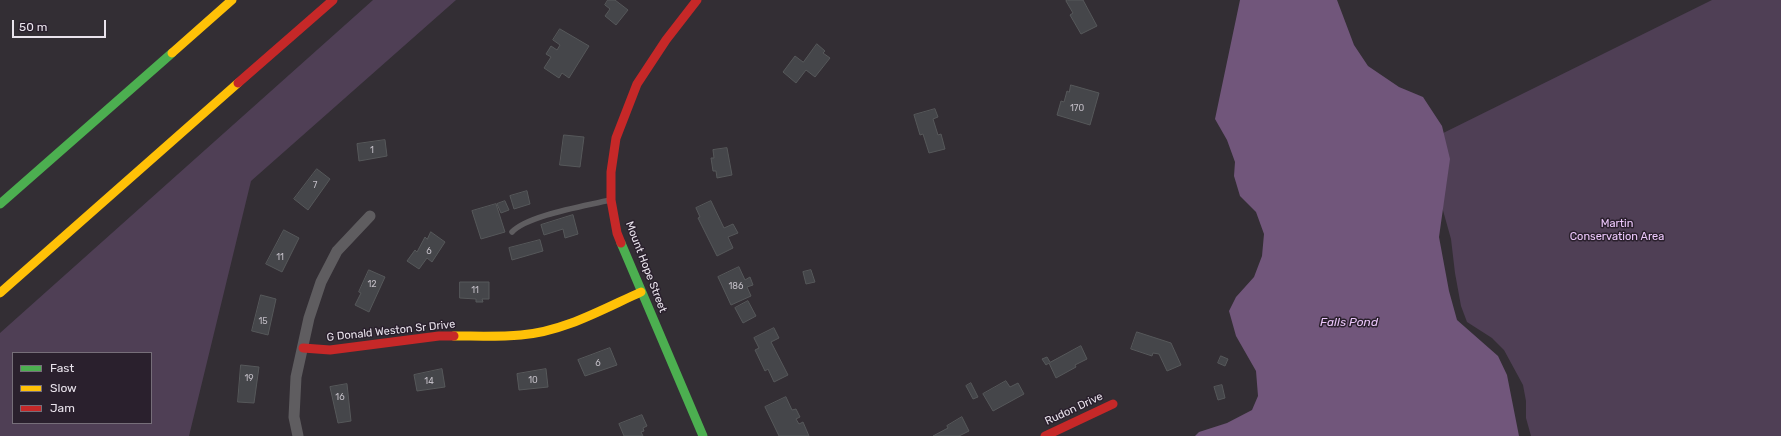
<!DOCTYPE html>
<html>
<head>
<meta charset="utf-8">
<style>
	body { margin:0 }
	#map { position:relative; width:1781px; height:436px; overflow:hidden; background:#332e34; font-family:Rubik,sans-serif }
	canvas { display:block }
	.legend { position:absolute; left:12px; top:352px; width:140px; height:72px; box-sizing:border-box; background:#2a202d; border:1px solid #766e79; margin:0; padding:5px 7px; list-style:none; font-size:12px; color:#e9e3ec }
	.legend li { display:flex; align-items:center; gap:8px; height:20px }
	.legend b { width:20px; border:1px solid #766e79 }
	.scale { position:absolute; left:12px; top:20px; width:94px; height:18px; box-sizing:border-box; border:2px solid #e9e3ec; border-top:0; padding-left:5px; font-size:12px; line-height:14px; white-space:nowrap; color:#e9e3ec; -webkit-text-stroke:3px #2a202d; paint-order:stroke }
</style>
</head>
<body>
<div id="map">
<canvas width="1781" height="436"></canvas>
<ul class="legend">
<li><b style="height:5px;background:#4caf50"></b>Fast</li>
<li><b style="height:5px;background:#ffc107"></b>Slow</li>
<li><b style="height:5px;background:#c62828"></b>Jam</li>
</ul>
<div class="scale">50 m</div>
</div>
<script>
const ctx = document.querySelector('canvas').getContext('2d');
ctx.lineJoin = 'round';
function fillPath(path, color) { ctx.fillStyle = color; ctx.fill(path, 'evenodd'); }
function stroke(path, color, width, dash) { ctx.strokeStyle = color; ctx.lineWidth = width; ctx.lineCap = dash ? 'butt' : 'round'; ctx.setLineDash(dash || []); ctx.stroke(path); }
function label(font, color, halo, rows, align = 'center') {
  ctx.font = font + ' Rubik,sans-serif'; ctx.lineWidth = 3; ctx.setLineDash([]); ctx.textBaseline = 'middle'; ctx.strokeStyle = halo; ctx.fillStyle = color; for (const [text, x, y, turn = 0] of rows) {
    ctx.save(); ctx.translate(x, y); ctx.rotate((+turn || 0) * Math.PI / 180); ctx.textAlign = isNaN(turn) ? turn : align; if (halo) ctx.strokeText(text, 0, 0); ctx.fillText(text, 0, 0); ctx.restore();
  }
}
const green = new Path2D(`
	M373,0H456L251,181L189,436H0V333ZM13,353H151V423H13Z
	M1712,0H1781V436H1531L1526,418V401L1523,385L1504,350L1492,338L1467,322L1461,306L1455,273L1451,239L1437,189L1419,145Z`);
const water = new Path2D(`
	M1240,0H1337L1354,45L1368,66L1399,87L1423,97L1442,126L1450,159L1439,237L1449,291L1457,320L1498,356L1507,375L1519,436H1195L1199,432L1227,423L1252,410L1258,396L1256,371L1236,336L1229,311L1236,297L1254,277L1262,256L1264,234L1256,212L1240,196L1234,176L1235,162L1227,140L1215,119Z`);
const building = new Path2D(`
	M608,0H615L628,10L616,25L605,16L610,9L605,5Z
	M1068,0H1083L1097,26L1081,34L1070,15L1073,13L1066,1Z
	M560,29L589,46L569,78L562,73L559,78L544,68L551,57L546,54L551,46L557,50L560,45L553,40Z
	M817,44L825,51L823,53L830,58L815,77L806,70L796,83L783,72L795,56L803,62Z
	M1071,85L1099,93L1090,125L1057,115L1061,101L1064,102L1067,91L1069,92Z
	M935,109L938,117L933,119L938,135L941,134L945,149L929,153L923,134L920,135L914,115Z
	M564,135L584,137L580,167L560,165Z
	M385,140L387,156L359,161L357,144Z
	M727,148L732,175L717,178L716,171H713L711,158H714L713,150Z
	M317,169L330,179L308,210L294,199Z
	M527,191L530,204L514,209L510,196Z
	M505,201L509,210L501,213L497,204Z
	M711,201L724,228L733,224L738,233L728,237L733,248L717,256L698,218L700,217L696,208Z
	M496,204L505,232L481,239L472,211Z
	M573,215L578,234L565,238L563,229L544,235L541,225Z
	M284,230L299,238L282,272L266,264Z
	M431,232L445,242L432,262L427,258L419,269L407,261L415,250L417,252L425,237L427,239Z
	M540,240L543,251L512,260L509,248Z
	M739,267L745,280L750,277L753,285L747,287L751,296L731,305L718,277Z
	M369,270L385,277L369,312L355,305L361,293L359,292Z
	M811,270L815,282L806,284L803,272Z
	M460,282H489V299H482L483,302H476V299L460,298Z
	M261,295L276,299L268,335L252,331Z
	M748,301L756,316L743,323L735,308Z
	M774,328L779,338L771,342L788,375L774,382L768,369L765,371L755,350L759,348L754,338Z
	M1137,332L1171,343L1181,365L1167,371L1159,354L1153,353L1152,356L1131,349Z
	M1081,346L1087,359L1075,365L1076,367L1056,378L1049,363L1046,365L1042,359L1047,357L1050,362Z
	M610,348L617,365L585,376L578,360Z
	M1221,356L1228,359L1225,366L1218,363Z
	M241,365L259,367L254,403L238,402Z
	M442,369L445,387L417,391L414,375Z
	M546,369L548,387L519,390L517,374Z
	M1006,381L1010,387L1018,383L1024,394L993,411L983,394Z
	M971,383L978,397L973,399L966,386Z
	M347,384L351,421L338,423L330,387Z
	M1222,385L1225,398L1218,400L1214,387Z
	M786,397L792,410L796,409L800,417L796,419L799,424L803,422L809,436H779L765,407Z
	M642,415L647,426L643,428L644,431L641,432L643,436H624L619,424Z
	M962,417L969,431L959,436H933L948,428L947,426Z`);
const lane = new Path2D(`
	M512,232C528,215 586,206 610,200`);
const street = new Path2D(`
	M298,436L294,417L296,377L309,318L321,282L337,251L370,216`);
const fast = new Path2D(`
	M0,204L172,53
	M621,243L703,436`);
const slow = new Path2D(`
	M172,53L232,0
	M0,293L238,83
	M454,336C476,336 499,337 521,335C563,332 603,309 641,292`);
const jam = new Path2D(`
	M238,83L333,0
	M621,243L617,233L611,200V172L616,138L637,84L666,40L697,0
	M303,348L330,350L439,336H454
	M1045,436L1113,404`);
const numberNames = [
	["170",1077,108],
	["1",372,150],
	["7",315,185],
	["6",429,251],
	["11",280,257],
	["12",372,284],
	["186",736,286],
	["11",475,290],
	["15",263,321],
	["6",598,363],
	["19",249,378],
	["10",533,380],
	["14",429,381],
	["16",340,397]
];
const parkNames = [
	["Martin",1617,224],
	["Conservation Area",1617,237]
];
const streetNames = [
	["Mount Hope Street",646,267,69],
	["G Donald Weston Sr Drive",391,331,-6],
	["Rudon Drive",1074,409,-25]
];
const waterNames = [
	["Falls Pond",1349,323]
];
fillPath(green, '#4f3f55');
fillPath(water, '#71567b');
fillPath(building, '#45464a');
stroke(building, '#56585a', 1);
stroke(lane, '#5f5d60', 5.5);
stroke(street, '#5f5d60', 11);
stroke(fast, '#4caf50', 9);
stroke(slow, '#ffc107', 9);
stroke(jam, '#c62828', 9);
label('9px', '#c0bcc4', null, numberNames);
label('11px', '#eec9fd', '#2a202d', parkNames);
label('11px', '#e9e3ec', '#2a202d', streetNames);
label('italic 12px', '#eac5f9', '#2a202d', waterNames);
</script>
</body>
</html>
